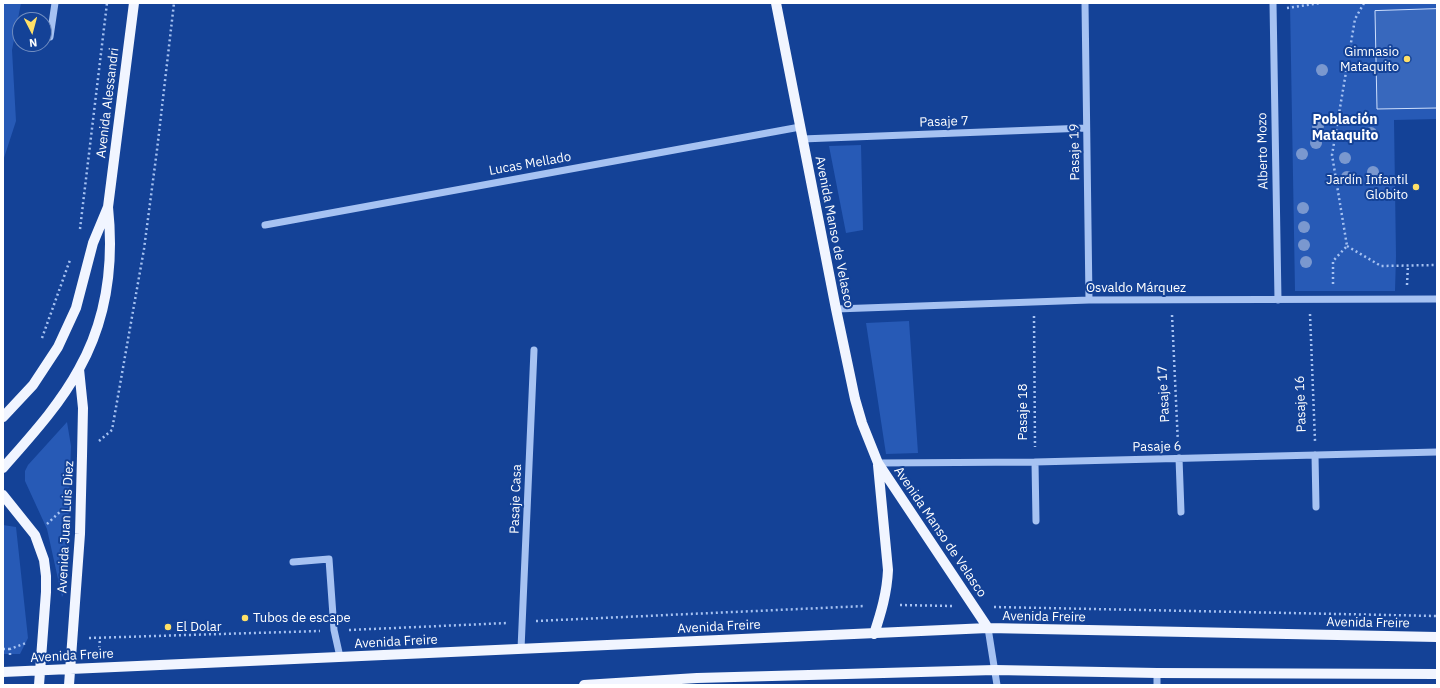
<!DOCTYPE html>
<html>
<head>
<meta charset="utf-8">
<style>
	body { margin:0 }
	#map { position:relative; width:1440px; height:688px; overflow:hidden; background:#144297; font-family:"IBM Plex Sans",sans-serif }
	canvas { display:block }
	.frame { position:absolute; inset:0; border:4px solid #fff; pointer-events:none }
	.north { position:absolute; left:12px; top:12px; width:40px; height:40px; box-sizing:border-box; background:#144297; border:1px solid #728ec1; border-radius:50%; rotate:174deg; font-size:11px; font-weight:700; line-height:16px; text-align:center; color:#fff }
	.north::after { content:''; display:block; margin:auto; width:14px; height:18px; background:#ffe067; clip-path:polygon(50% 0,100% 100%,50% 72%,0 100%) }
</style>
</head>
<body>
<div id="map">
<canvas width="1440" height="688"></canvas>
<div class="frame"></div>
<div class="north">N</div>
</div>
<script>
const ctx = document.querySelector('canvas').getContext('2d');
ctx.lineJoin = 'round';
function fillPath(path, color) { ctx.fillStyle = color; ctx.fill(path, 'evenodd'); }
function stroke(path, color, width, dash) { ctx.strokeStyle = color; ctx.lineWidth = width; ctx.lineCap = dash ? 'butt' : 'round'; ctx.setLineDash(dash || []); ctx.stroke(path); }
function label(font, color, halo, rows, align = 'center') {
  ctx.font = font + ' "IBM Plex Sans",sans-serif'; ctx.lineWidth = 4; ctx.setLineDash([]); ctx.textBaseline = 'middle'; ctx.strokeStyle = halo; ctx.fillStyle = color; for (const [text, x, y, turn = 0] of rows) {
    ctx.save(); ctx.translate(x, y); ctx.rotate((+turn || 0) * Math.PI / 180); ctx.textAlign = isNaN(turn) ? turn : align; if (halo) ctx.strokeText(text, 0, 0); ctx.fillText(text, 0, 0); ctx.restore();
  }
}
const green = new Path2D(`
	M3,3H21L12,50L16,121L3,161Z
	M1290,3H1437V119L1394,120L1396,256L1395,291H1295Z
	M861,145L863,230L846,233L829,146Z
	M909,321L918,453L886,454L866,323Z
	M67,422L71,446L66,589L62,597L47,529L25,481V471L28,465Z
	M3,525L16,527L28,638L20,654H3Z`);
const building = new Path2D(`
	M1437,9V108L1377,109L1375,11Z`);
const path = new Path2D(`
	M1287,8L1320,3
	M80,229L107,3
	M1347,246L1381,266L1437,265
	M1333,284V261L1347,246L1332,155L1355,19L1364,3
	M1407,285L1408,265
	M1310,314L1315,441
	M1172,315L1178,444
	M1034,316L1035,447
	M42,338L70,260
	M99,441L112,430L144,249L157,150L174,3
	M47,524L64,508
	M900,605L953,606
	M994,607L1437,616
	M536,621L865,606
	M349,630L508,623
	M89,638L320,631
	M3,649H10
	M99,653L100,638
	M10,655V649L26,643`);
const minor = new Path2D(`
	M1085,3L1089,300
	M1273,3L1278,300
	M50,37L55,3
	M802,139L1086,128
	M265,225L800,127
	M836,309L1089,300L1437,299
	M1315,455L1316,507
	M1179,458L1181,512
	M1035,462L1036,521
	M878,463L1035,462L1437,452
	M293,562L329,559L334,630L340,657
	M988,628L997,685
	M521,649L534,350
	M1157,685V673`);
const major = new Path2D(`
	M776,3L836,309L855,399L862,423L878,463L988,628
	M3,417L33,385L58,347L76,308L93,243L108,207
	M3,468C30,437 59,406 79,369C107,319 114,263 108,207L134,3
	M3,495L35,535L44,560L46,576V592L39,685
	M874,634C881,613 887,593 888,570L878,465
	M3,672L988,628L1437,637
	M69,685L80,534L82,456L83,408L79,369
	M584,685L697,678L995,670L1157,673L1437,674`);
const trees = [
	[1322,70],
	[1318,126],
	[1371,133],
	[1316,143],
	[1302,154],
	[1345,158],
	[1373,172],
	[1347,177],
	[1303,208],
	[1304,227],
	[1304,245],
	[1306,262]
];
const markers = [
	[1407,59,4,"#ffe067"],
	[1416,187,4,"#ffe067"],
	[245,618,4,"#ffe067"],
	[168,627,4,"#ffe067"]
];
const poiNames = [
	["Gimnasio",1399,52],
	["Mataquito",1399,67],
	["Jardín Infantil",1408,180],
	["Globito",1408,195],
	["Tubos de escape",253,618,"left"],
	["El Dolar",176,627,"left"]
];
const streetNames = [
	["Avenida Alessandri",108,103,-83],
	["Pasaje 7",944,122,-2],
	["Alberto Mozo",1263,151,-91],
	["Pasaje 19",1075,152,-91],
	["Lucas Mellado",530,164,-10],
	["Avenida Manso de Velasco",834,232,79],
	["Osvaldo Márquez",1136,288],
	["Pasaje 17",1164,394,-93],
	["Pasaje 16",1301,404,-92],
	["Pasaje 18",1023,412,-90],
	["Pasaje 6",1157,447,-1],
	["Pasaje Casa",516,499,-88],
	["Avenida Juan Luis Diez",66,527,-87],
	["Avenida Manso de Velasco",940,532,56],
	["Avenida Freire",1044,617,1],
	["Avenida Freire",1368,623,1],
	["Avenida Freire",719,627,-3],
	["Avenida Freire",396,642,-3],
	["Avenida Freire",72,656,-3]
];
const neighbourhoodNames = [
	["Población",1345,120],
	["Mataquito",1345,136]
];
fillPath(green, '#275ab6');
fillPath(building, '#3868bd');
stroke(building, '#cedffd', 1);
stroke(path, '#a6c2f2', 2.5, [2, 3]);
stroke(minor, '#a6c2f2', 7);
stroke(major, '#f1f5ff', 10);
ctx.fillStyle = '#7a98cf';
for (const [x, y] of trees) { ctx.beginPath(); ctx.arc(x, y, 6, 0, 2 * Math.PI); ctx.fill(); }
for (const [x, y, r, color] of markers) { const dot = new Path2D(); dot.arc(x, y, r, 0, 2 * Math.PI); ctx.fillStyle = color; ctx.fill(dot); stroke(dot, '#144297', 1.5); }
label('13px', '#fff', '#144297', poiNames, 'right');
label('13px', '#fff', '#144297', streetNames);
label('bold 14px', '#fff', '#144297', neighbourhoodNames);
</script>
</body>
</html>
